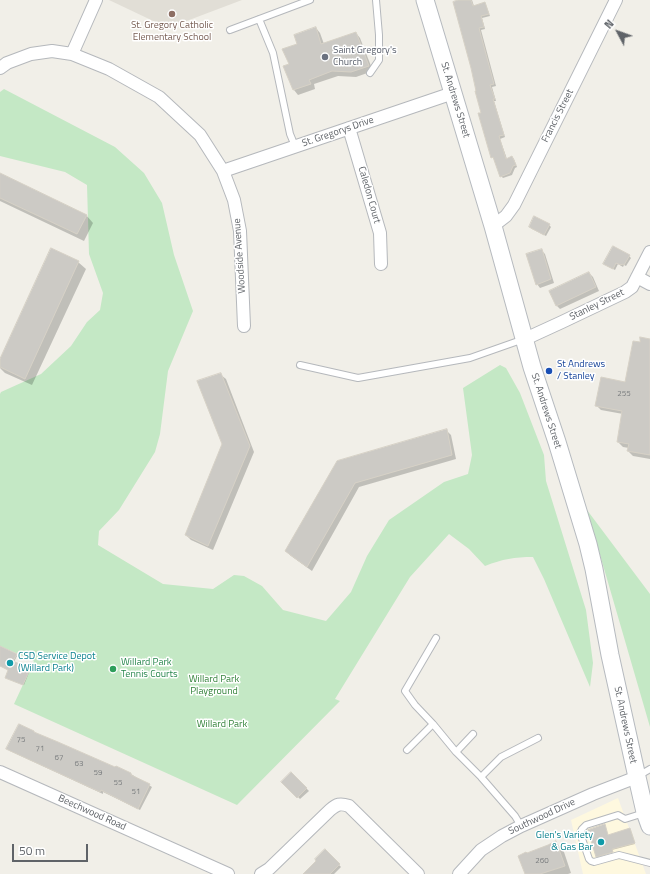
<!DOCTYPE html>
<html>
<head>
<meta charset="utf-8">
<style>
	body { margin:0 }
	#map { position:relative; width:650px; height:874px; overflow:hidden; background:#f1efe8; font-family:"Titillium Web",sans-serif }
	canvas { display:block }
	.north { position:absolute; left:598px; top:12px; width:40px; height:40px; -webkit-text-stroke:3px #fff; paint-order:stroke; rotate:311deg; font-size:11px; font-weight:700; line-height:16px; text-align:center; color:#5f6368 }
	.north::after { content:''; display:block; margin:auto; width:14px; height:18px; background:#5f6368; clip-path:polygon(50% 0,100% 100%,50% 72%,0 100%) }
	.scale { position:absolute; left:12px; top:844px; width:76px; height:18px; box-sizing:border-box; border:2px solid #5f6368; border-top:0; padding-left:5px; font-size:12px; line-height:14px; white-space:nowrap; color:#5f6368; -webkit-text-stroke:3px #fff; paint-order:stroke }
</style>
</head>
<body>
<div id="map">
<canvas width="650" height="874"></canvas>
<div class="north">N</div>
<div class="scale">50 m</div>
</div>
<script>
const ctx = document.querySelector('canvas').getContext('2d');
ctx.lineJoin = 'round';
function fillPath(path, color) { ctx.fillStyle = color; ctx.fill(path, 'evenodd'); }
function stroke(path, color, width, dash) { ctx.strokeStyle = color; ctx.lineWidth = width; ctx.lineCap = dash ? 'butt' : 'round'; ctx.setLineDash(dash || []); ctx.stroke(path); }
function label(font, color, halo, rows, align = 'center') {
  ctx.font = font + ' "Titillium Web",sans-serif'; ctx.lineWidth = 3; ctx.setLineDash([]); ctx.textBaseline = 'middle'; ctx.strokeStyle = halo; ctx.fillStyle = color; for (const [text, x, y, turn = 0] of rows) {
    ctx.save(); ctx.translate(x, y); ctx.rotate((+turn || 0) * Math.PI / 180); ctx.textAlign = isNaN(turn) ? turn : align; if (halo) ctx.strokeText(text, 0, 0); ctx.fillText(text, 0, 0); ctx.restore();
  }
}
const commercial = new Path2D(`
	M618,798L646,874H583L571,820Z`);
const education = new Path2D(`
	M109,0H242L168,28Z`);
const green = new Path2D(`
	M4,89L115,147L144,173L162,203L174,255L193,311L168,371L160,434L155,452L119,510L99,531L98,545L163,584L213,589L234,575L244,576L262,586L283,610L326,621L351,592L367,556L389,520L444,482L468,474L472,455L463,388L500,365L506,368L520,393L544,455L546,481L586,610L593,663L590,687L544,579L533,557C514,557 503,559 485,566L469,549L449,534L410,577L335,699L340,701L237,805L14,704L34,661L0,646V394L1,392L41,374L71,346L87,322L100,310L103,293L89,254L87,185L65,172L0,156V92Z
	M587,510L650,594V727Z`);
const shadow = new Path2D(`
	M458,0H472L474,6L484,3L486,5L490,16L482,18L485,29L481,30L496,86L492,87L496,101H494L505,137L500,139L507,159L512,157L514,159L517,167L515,168L512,175L503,178L501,176L494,159L492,157Z
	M316,28L320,33L324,44L356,33L360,38L373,71L356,77L338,76L314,84L315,89L298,95L294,90L284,67L290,64L298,45Z
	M0,175L86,215L93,223L84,241L0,201Z
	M549,225L551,227L546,236L532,229L530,227Z
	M541,250L545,254L554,283L540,288L537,284Z
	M629,256L631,258L626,266L624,265L623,267L618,264L615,270L607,266Z
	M78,262L86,269L32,385L5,373L0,368V362Z
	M589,273L593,277L599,291L560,309L556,305Z
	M650,340V459L633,456L628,451L629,448L623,447L618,442L623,414L601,410L596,405L626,383L640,343Z
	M221,375L226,379L254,452L213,550L191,540L186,535L223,444Z
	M446,430L451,435L456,459L359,487L312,571L291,556L286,551L338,461Z
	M0,647L16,655L17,656L14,662L30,670L24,685L7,678L9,670L0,666Z
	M8,749L131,774L152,787L140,810L103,792V794L10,751Z
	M291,773L309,791L300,799L283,782Z
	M630,829L635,844L612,850L613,852L597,857V856L608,836Z
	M555,842L563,849L571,873L568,874H526L527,854Z
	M325,850L341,867L334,874H304L317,861Z`);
const building = new Path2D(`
	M458,0H471L473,6L485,2L489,14L481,16L484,27L479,28L494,84L490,85L495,99H493L504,135L499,136L506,159L512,156L516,165L513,166L510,173L500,177L493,157L491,158L478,113H481L475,91H476L471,68L453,2Z
	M316,27L321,44L356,32L369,66L351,72L332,71L309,80L311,84L293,90L283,66L289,64L282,49L297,44L294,35Z
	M0,173L87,215L77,234L0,198Z
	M534,216L550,224L544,235L529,227Z
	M613,246L630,255L624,265L622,264L621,265L616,263L613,269L603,264Z
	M51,248L79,261L25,379L0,367V359Z
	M542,249L551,279L536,285L526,254Z
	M589,272L596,287L556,306L549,291Z
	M640,337L650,339V455L627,451L629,444L617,442L622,411L595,406L601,377L625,382L633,341L640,342Z
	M221,373L250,446L208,546L185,535L222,444L197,381Z
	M447,429L452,455L355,483L307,567L285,551L337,461Z
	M0,646L17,654L13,661L30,669L23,685L5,678L8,670L0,666Z
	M19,724L34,731V732L58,742L115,767L116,766L131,773V775L150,784L138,809L101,790L100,792L6,749Z
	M291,772L307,788L297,798L281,782Z
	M605,824L608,835L630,828L635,843L612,849L613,852L596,857L588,830Z
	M556,841L565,866L540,874H525L518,856L526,852L527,853L548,845Z
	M325,849L340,864L330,874H303L316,861L315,859Z`);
const service = new Path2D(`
	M259,19L273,53L290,134L295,146
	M230,30L310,0
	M370,73L379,60V35L376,0
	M300,365L358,378L470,358L524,339
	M436,638L405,691L415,705L433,724L456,752L481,777L515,816L521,826
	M407,750L433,724
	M456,752L473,734
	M638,776L650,769
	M481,777L501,757L538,738
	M644,813L625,819L618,815L586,825L582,829L580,833L589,859L591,861L594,862L619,855L650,863`);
const minor = new Path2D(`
	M72,54L96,0
	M0,68L7,63L31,54L52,51L72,54L109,69L159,97L200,135L223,171L234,200L240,231L244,326
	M349,128L380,233L381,264
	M223,171L453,93
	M493,226L506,216L514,205L616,0
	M637,277L650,284
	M525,339L562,322L625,292L632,287L650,252
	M0,772L228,874
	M261,874L269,869L330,810C337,804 340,803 349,806L418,874
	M459,874L481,850L502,836L521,826L593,794L637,777`);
const secondary = new Path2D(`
	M425,0L493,226L532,367L557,442L588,544L594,569L610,655L637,777L645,812L650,826`);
const markers = [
	[172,14,4,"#8d6e63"],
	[325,57,4,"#6b7280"],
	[549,371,4,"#1a4fb4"],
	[10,663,4,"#0f9aa8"],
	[113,669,4,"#2e9e5b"],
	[601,842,4,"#0f9aa8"]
];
const numberNames = [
	["255",624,394],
	["75",21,740],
	["71",40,749],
	["67",59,758],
	["63",79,764],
	["59",98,773],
	["55",118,783],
	["51",136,792],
	["260",542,861]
];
const educationNames = [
	["St. Gregory Catholic",172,26],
	["Elementary School",172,38]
];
const worshipNames = [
	["Saint Gregory's",333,51],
	["Church",333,63]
];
const streetNames = [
	["St. Andrews Street",455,100,73],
	["Francis Street",558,116,-63],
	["St. Gregorys Drive",338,132,-19],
	["Caledon Court",369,195,74],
	["Woodside Avenue",240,256,-94],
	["Stanley Street",597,305,-26],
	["St. Andrews Street",546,411,72],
	["St. Andrews Street",625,725,78],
	["Beechwood Road",92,813,24],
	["Southwood Drive",542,817,-25]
];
const transitNames = [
	["St Andrews",557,365],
	["/ Stanley",557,377]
];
const cultureNames = [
	["CSD Service Depot",18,657],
	["(Willard Park)",18,669],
	["Glen's Variety",593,836,"right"],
	["& Gas Bar",593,848,"right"]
];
const leisureNames = [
	["Willard Park",121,663],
	["Tennis Courts",121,675]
];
const parkNames = [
	["Willard Park",214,680],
	["Playground",214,692],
	["Willard Park",222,725]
];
fillPath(commercial, '#fef8df');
fillPath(education, '#e1ded6');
fillPath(green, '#c4e8c5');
fillPath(shadow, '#0003');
fillPath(building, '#cccac5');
stroke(building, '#d6d1c6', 1);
stroke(service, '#b5b8bc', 8);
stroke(minor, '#b5b8bc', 14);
stroke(secondary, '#b6babf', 19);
stroke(service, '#fff', 6);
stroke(minor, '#fff', 12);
stroke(secondary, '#fff', 17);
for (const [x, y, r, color] of markers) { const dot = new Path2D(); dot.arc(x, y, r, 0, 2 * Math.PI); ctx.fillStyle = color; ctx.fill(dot); stroke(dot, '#fff', 1.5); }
label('8px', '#7a7d7f', null, numberNames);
label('10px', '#785e54', '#fff', educationNames);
label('10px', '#5b616d', '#fff', worshipNames, 'left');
label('10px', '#5f6368', '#fff', streetNames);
label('10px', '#164399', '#fff', transitNames, 'left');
label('10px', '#0d838f', '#fff', cultureNames, 'left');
label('10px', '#27864d', '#fff', leisureNames, 'left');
label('10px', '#33823a', '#fff', parkNames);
</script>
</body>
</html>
